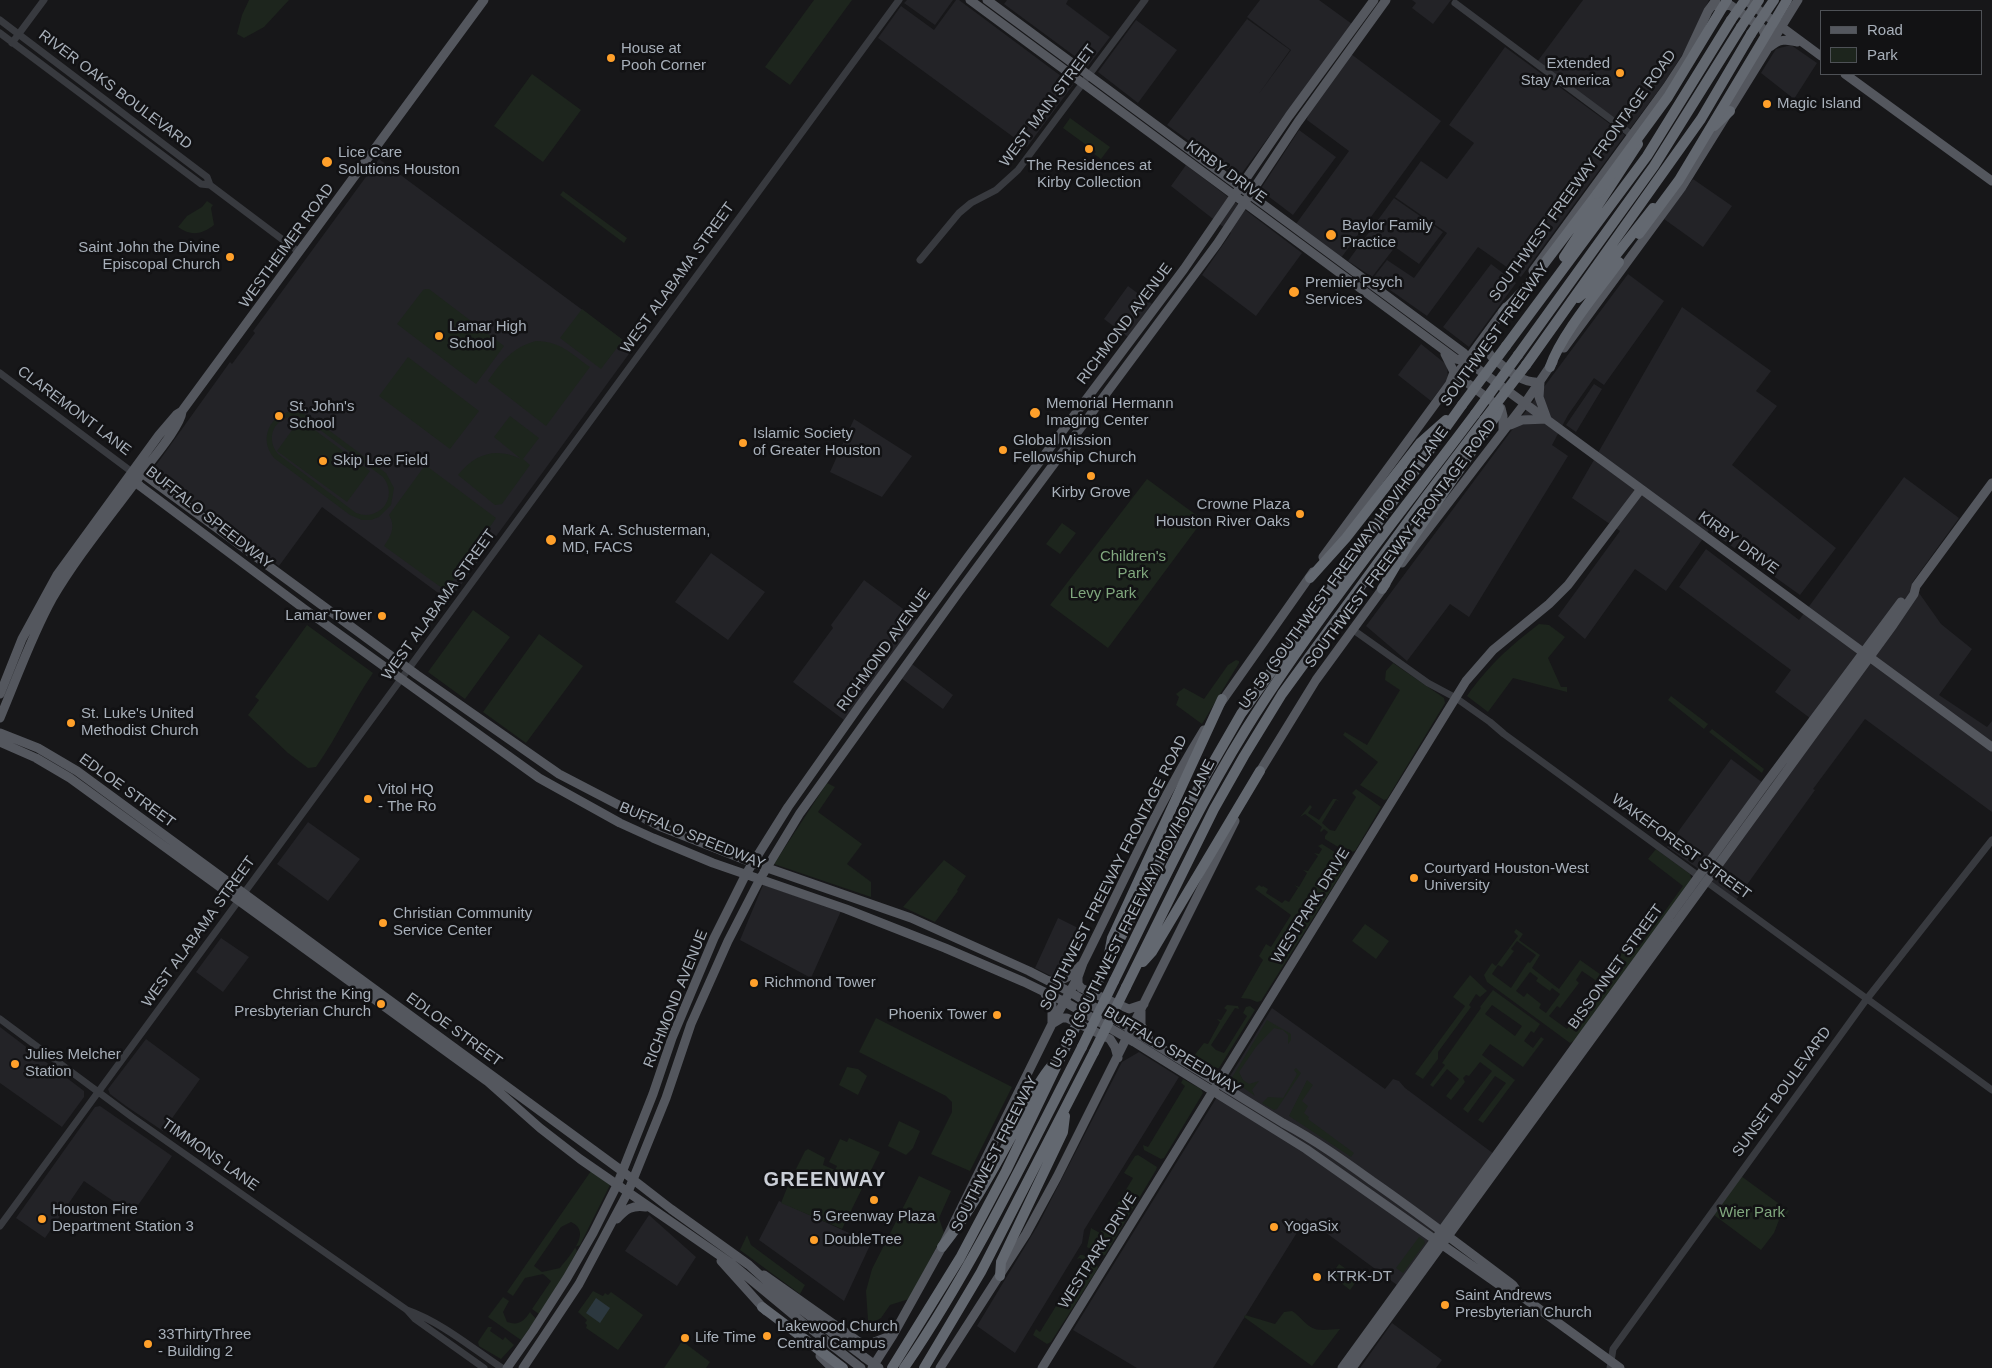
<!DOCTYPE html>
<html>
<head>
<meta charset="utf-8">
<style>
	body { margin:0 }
	#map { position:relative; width:1992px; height:1368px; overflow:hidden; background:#171719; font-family:Arial,sans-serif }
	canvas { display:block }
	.legend { position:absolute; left:1820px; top:10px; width:162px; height:65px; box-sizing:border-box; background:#121214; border:1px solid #4e5156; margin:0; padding:6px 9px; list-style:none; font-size:15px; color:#a8b0ba }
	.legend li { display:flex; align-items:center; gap:10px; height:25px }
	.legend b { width:25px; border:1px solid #4e5156 }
</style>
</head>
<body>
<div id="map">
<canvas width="1992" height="1368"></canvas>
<ul class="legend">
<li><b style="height:6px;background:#54575e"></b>Road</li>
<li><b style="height:14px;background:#1d251d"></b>Park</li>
</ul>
</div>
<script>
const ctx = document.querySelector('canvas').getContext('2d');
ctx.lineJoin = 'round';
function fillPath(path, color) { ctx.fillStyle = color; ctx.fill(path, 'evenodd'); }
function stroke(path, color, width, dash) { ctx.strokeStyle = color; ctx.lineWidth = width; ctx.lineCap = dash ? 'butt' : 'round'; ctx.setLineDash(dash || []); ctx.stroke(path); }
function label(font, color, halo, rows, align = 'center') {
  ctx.font = font + ' Arial,sans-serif'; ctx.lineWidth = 5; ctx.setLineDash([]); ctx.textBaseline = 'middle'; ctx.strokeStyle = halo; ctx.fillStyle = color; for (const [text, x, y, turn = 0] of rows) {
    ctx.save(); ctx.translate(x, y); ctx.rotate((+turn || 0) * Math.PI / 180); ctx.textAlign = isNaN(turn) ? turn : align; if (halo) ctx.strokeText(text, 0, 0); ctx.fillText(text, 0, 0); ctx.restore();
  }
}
const built = new Path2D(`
	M907,0H953L935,25L904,3Z
	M956,0H959L1073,85L1027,147L878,38L901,6L934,30Z
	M1007,0H1068L1066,4L1110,37L1088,66L1004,4Z
	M1260,0H1319L1352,24L1242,173L1236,175L1167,125L1247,19L1290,50L1258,95L1291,50L1247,17Z
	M1412,0H1451L1433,24L1412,8L1416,3Z
	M1583,0H1709L1686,49L1664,83L1629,130L1537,62Z
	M1136,20L1177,50L1138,103L1098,72Z
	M1791,45L1817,63L1794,99L1761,73L1776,49Z
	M1505,47L1625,135L1521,277L1478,247L1427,316L1373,278L1387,260L1414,278L1447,233L1395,197L1421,161L1447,179L1474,143L1449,125Z
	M1351,54L1441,121L1341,258L1296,224L1349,151L1307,120L1308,113Z
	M1299,130L1336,157L1293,215L1260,190Z
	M379,159L631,346V351L449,601L322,507L279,566L154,474V468L230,362L232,364L255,333L253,331Z
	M1186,165L1302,253L1256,316L1202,275L1231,233L1171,186Z
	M1693,179L1732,206L1703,247L1664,219Z
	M1394,198L1443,232L1419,264L1395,247L1372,277L1348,261Z
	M1491,264L1516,283L1469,347L1443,327Z
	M1628,274L1664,301L1604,385L1594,378L1568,415L1552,445L1568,456L1469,617L1450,604L1407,661L1366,626Z
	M1128,286L1152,304L1128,337L1104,319Z
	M1682,307L1771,371L1756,391L1777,406L1732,465L1836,548L1800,595L1709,530L1666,591L1635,569L1585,639L1558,616L1620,531L1572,498Z
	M1421,344L1447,365L1448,379L1431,401L1398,375Z
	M1594,384L1602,389L1576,432L1566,425Z
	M854,419L912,456L882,497L830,472Z
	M1904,477L1959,518L1912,583L1941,624L1972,649L1939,695L1987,727L1992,721V812L1865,719L1813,789L1815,790L1736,900L1710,880L1822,727L1775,692L1791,670L1679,587L1706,549L1799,620Z
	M711,553L765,592L728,640L675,602Z
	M864,580L918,620L844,720L793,682L833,628L831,625Z
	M912,664L953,695L943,709L901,678Z
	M1731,759L1763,783L1700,870L1667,847Z
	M308,822L360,859L328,901L277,864Z
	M763,885L841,911L811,978L740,940Z
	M1058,918L1088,933L1068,973L1055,978L1035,968Z
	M221,938L249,957L223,992L196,972Z
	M1272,1008L1385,1089L1393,1079L1399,1081L1405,1088L1494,1154L1397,1285L1306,1218L1213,1368H1137L1073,1330Z
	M0,1027L84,1091V1097L62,1127L0,1083Z
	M146,1039L200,1079L163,1131L126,1106L110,1094L108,1089Z
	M1139,1052L1179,1077L1084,1230L1082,1243L1015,1353L977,1326L1038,1225L1122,1062Z
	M100,1106L172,1156L132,1214L84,1181L45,1238L16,1218L95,1107Z
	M779,1201L871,1243L844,1301L759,1240Z
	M649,1215L696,1257L677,1286L625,1251Z
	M1392,1323L1442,1360L1436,1368H1360Z`);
const green = new Path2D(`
	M249,0H289L264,27L244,38L237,34L242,15Z
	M814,0H852L790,85L765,67Z
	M532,74L581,110L543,162L494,126Z
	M1070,118L1110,147L1101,159L1094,154L1096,152L1063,128Z
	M563,191L627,238L624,243L560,195Z
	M207,201L213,205L211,208L214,225C201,235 191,236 178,227L187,216L202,207Z
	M426,289H429L504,346L476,384L397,324L423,290Z
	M582,309L623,340L601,369L560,338Z
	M536,341C562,342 570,353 590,367L546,426L488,381C501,362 513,347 536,341Z
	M408,357L479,411L450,449L379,396Z
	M294,411L310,416L386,473L394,488L391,505L379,517L371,520H362L350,515L274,458C258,439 270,413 294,411ZM294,416L307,420L383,477C399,497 380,522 356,513L278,454C265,438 274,418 294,416Z
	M510,416L539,438L523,459L530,465L502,504L495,505L458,475C475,453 497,447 521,459L494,437Z
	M300,419L370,471L347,502L277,451Z
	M428,467L496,518L446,591L384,546C391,536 396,527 389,515L423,468Z
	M1147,479L1203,520L1108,648L1050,605Z
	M1062,523L1076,533L1060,554L1046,544Z
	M473,610L510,637L465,699L428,672Z
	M1539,624L1549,625L1565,637L1548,658L1561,687H1567V692L1513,678L1488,712L1467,696C1489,665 1509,647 1539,624Z
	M307,625L373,673C352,703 338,736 316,767L308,768L288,753L248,715L259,700L255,697Z
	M539,634L583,666L526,743L483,712Z
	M1236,660L1239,661V663L1202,724L1176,705L1179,697L1176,694L1184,688L1204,699L1228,665Z
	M1393,663L1444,698L1445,703L1387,799L1384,800L1360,785L1378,762L1343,735L1345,732L1367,745L1400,690L1385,680L1386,671Z
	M1671,696L1708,724L1704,729L1668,700Z
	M1712,729L1764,769L1762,773L1709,732Z
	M827,783L835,787L818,812L862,844L847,864L871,882V897L774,864Z
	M1356,789L1381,807L1355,851L1348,853L1325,839V836L1328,832L1324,829L1321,832L1320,831L1322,827L1305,814L1300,817L1310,805L1312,807L1308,813L1319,820L1333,799H1336L1340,802L1336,800L1322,823L1330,830L1335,831L1356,797L1352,793Z
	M1322,844L1344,858L1346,866L1261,1001L1257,1002L1250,999L1241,998L1263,960L1259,956L1266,944L1271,947L1291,915L1255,889L1259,885L1262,887L1263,886L1268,889L1266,893L1282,903L1285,900L1289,902L1298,888L1294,885L1299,887L1307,873L1303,870L1308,871L1318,856L1314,853L1319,854L1322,849L1318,846Z
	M1656,849L1690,874L1692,881L1576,1040L1570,1043L1487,982L1484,975L1492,963L1496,966L1518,936L1514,932L1516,929L1523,934L1519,940L1540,955L1532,968L1559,989L1580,960L1604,977L1632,939V942L1639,947L1683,886L1648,859ZM1517,941L1536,955L1530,963L1528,962L1511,988L1492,974L1498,965L1502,967L1514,951L1511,949ZM1582,971L1601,984L1567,1029L1549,1016L1557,1006L1560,1008L1579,983L1576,980ZM1530,972L1538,978L1536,981L1550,991L1552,988L1560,994L1546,1013L1539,1008L1541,1004L1527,993L1524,997L1516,991Z
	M944,860L966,876L957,890L958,891L935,922L903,907Z
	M1365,924L1389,941L1376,959L1352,941Z
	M1470,975L1487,991L1480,997L1476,994L1469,1005L1471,1007L1438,1052V1059L1423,1079L1415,1074L1465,1006L1453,997Z
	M1493,990L1540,1024L1534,1033L1531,1031L1524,1041L1533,1048L1541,1037L1544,1039L1523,1067L1490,1044L1482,1055L1515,1080L1483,1123L1478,1120L1506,1083L1495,1076L1468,1113L1463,1109L1492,1071L1480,1062L1469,1076L1466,1075L1463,1078L1465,1082L1451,1100L1446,1096L1459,1079L1447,1069L1433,1087L1430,1085L1445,1065L1442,1063L1481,1008L1480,1007ZM1492,1005L1522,1026L1515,1036L1485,1014Z
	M1227,1005L1238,1006L1239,1009L1235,1008L1211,1045L1216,1050L1224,1053L1247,1016L1243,1013L1246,1007L1250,1006L1255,1010L1219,1068L1212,1070L1193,1057L1204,1043L1208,1044L1220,1022L1217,1019L1221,1020L1227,1010L1224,1008Z
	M876,1018L1012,1087L970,1171L931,1154L952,1112V1102L946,1096L859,1052Z
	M1267,1020L1291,1034V1040L1288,1044V1035L1283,1030L1274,1028L1256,1047L1239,1072L1243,1080L1249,1084L1259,1081L1252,1090L1255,1096L1231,1079Z
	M847,1067L858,1069L867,1076L858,1095L839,1085Z
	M1296,1068L1301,1073L1277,1109L1274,1110L1262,1103L1268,1097L1283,1098L1297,1074L1294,1070Z
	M1183,1079L1201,1089L1203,1093L1164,1158L1161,1159L1144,1150L1143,1145L1148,1147L1185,1086L1181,1083Z
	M1307,1080L1313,1085L1302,1101L1308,1106L1304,1113L1309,1117L1308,1119L1354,1153L1351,1157L1289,1116Z
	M899,1121L920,1131L913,1148L906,1155L888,1146Z
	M849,1138L880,1152L842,1229L781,1203L789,1183L805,1151L808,1149L825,1158L823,1165L835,1170L837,1166L829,1162L840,1139L847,1142Z
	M1138,1155L1157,1167L1156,1170L1105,1255L1102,1256L1087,1247L1091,1228L1100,1233L1133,1178L1124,1173L1135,1156Z
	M591,1171L610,1185L580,1245L575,1247L577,1251L562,1279L539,1314L532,1309L551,1281L543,1274L525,1278L513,1296L507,1292ZM571,1222C593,1232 569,1256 560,1268L542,1272L534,1266L561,1227Z
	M919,1176L951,1191L939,1218L944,1233L909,1299L890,1305L881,1318L874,1322L868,1320L866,1291L872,1269Z
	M1741,1176L1789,1211L1785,1217L1779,1220L1774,1233L1761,1250L1714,1215Z
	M747,1235L751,1245L805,1285L800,1294L740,1250Z
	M1419,1237L1424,1240L1425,1243L1403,1273L1396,1268Z
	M1080,1255H1083L1097,1265L1098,1268L1051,1342L1047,1344L1033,1335L1036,1329L1040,1332L1084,1261L1080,1258L1077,1259Z
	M1339,1264L1359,1278L1350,1290L1331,1275Z
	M593,1291L603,1296L605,1293L608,1295L611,1292L643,1315L618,1350L586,1328L587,1325L585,1323L587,1320L578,1312Z
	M503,1297L509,1301L503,1312L507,1322C519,1326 524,1321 530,1312L536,1319L521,1340L488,1317Z
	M1292,1311C1300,1316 1306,1326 1315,1329C1322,1331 1332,1329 1340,1329L1312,1366L1244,1317L1245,1315L1275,1324L1284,1312Z
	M488,1327H492L490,1331L503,1340L505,1337L514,1345L501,1359L479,1346L478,1342Z
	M682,1341L710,1362L706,1368H664Z`);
const water = new Path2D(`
	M596,1298L610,1308L600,1323L586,1313Z`);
const minor = new Path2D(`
	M1455,3L1632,135
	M0,20L207,177L210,185L299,252
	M0,33L201,184L210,185
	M12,43L44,0
	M920,260L959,213L971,203L996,190L1018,170L1145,0
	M0,373L132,472
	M1352,629L1428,683L1456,698L1490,722L1504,734L1992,1090
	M0,1019L132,1117L407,1310L415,1319L484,1368
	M0,1226L899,0
	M407,1310C441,1322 472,1348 502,1368
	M1610,1368L1613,1349L1866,1000L1992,840`);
const major = new Path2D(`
	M970,0L1456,359L1467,361L1992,747
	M987,0L1464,353L1467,361
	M1745,0L1821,56
	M1718,7L1730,5L1762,28L1767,40
	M1770,47C1779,39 1786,39 1797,42
	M1845,74L1992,181
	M1533,271L1667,87L1686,58L1708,11L1716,0
	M1487,335L1488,352L1492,357C1506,368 1521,384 1540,382L1539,397L1547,419
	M1564,348L1682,187L1798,0
	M1445,354L1454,372L1450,383L1466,382L1501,408L1503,416V431
	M1510,425L1522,420L1547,419
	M132,472L142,473L417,675L559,774L659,826L753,863L911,918L1029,971L1070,992L1283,1123C1315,1140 1343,1160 1372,1181C1420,1214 1466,1250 1513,1285L1520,1295L1620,1368
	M132,472L136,482L140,486L303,608L539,778L620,823L653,838L713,863L846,909L945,948L1024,982L1065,1002L1134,1042L1306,1149L1508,1291L1520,1295
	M1323,557L1506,307
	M1402,563L1525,403L1553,362
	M0,694L22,639L57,575L159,435L177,414L182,411L484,0
	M1220,704L1313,572
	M0,718C17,678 31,637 52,599C79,553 114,512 145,469C154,457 181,425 182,412
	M0,733L38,748L77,771L622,1171L671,1209L749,1265L783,1296L864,1357
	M0,742L36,758L70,778L487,1081L540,1128L580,1159L732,1264L802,1322L861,1368
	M1257,776L1316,680L1386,584
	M1078,977V984L1081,988L1129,1009L1144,1004
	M1050,981C1065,981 1071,976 1081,965
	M1045,994L1052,1005V1022
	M1141,1011V1025L1149,1039
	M1052,1024L1062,1018H1067L1110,1039L1115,1047L1118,1058
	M617,1219C626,1209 632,1205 646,1207
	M721,1261L766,1311
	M764,1275L859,1342L869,1344L893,1335
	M820,1356L832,1368
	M507,1368L533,1331L567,1278L593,1233L617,1185L653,1094L672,1038L714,938L746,874L788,807L860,705L968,557L1184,269L1289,116L1374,0
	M523,1368L579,1284L628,1192L666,1098L691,1024L728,941L760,879L800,813L958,593L1217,244L1298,122L1386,0
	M872,1368L893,1335L942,1247L1052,1024L1078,977L1083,963C1122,885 1158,804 1204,730
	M940,1368L1026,1234L1057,1177L1235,821
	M1042,1368L1466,681L1493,650L1549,604L1568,585L1641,489
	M1342,1368L1767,782L1901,602
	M1352,1368L1893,625L1914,594L1916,586L1992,483`);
const highway = new Path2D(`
	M1714,126L1730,111
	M1564,257L1638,144
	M1578,298L1591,287L1653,208
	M1503,312L1525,289L1597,194
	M1506,346L1647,156L1731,20
	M1518,355L1654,166L1741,27
	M1526,365L1701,119L1751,34
	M1550,367C1561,335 1598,291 1619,262
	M1310,578L1346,538L1420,443L1446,420
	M1382,589L1408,545L1496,416L1499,408
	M1109,954L1112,938L1222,699
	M1143,962L1152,952L1260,771
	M1101,976L1195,794L1241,714L1462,405
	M1114,981C1156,896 1196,810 1246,729C1315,619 1397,518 1475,414
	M1126,987L1214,809L1244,756L1282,694L1425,498L1484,420
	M942,1247C971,1211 993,1170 1015,1130C1027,1108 1036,1083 1053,1064
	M1000,1276L1001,1262L1063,1132L1065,1116
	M762,1307L843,1368
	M892,1368L960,1258L1006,1171L1069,1040
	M904,1368C973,1267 1026,1156 1082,1047
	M924,1368L981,1272L1094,1052`);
const majorBridge = new Path2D(`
	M864,1357L879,1368`);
const highwayBridge = new Path2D(`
	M1731,20L1745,0
	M1741,27L1759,0
	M1751,34L1774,0
	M1597,194L1668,97L1727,0
	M1639,234L1679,180L1787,0
	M1462,405L1506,346
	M1475,414L1518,355
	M1484,420L1526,365
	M1069,1040L1101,976
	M1082,1047L1114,981
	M1094,1052L1126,987`);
const markers = [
	[611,58,5,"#ffa02a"],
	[1620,73,5,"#ffa02a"],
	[1767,104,5,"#ffa02a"],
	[1089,149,5,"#ffa02a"],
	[327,162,6,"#ffa02a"],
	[1331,235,6,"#ffa02a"],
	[230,257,5,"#ffa02a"],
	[1294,292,6,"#ffa02a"],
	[439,336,5,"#ffa02a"],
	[1035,413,6,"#ffa02a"],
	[279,416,5,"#ffa02a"],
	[743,443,5,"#ffa02a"],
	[1003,450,5,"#ffa02a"],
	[323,461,5,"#ffa02a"],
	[1091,476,5,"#ffa02a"],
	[1300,514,5,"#ffa02a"],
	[551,540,6,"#ffa02a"],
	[382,616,5,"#ffa02a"],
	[71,723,5,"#ffa02a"],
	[368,799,5,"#ffa02a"],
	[1414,878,5,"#ffa02a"],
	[383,923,5,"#ffa02a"],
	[754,983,5,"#ffa02a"],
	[381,1004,5,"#ffa02a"],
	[997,1015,5,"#ffa02a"],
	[15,1064,5,"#ffa02a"],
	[874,1200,5,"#ffa02a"],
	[42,1219,5,"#ffa02a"],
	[1274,1227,5,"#ffa02a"],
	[814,1240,5,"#ffa02a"],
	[1317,1277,5,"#ffa02a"],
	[1445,1305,5,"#ffa02a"],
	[767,1336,5,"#ffa02a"],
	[685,1338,5,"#ffa02a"],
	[148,1344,5,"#ffa02a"]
];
const poiNames = [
	["House at",621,49],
	["Pooh Corner",621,66],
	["Extended",1610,64,"right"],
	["Stay America",1610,81,"right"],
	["Magic Island",1777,104],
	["Lice Care",338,153],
	["Solutions Houston",338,170],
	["The Residences at",1089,166,"center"],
	["Kirby Collection",1089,183,"center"],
	["Baylor Family",1342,226],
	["Practice",1342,243],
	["Saint John the Divine",220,248,"right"],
	["Episcopal Church",220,265,"right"],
	["Premier Psych",1305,283],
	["Services",1305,300],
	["Lamar High",449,327],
	["School",449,344],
	["Memorial Hermann",1046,404],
	["Imaging Center",1046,421],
	["St. John's",289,407],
	["School",289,424],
	["Islamic Society",753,434],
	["of Greater Houston",753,451],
	["Global Mission",1013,441],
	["Fellowship Church",1013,458],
	["Skip Lee Field",333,461],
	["Kirby Grove",1091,493,"center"],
	["Crowne Plaza",1290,505,"right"],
	["Houston River Oaks",1290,522,"right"],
	["Mark A. Schusterman,",562,531],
	["MD, FACS",562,548],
	["Lamar Tower",372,616,"right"],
	["St. Luke's United",81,714],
	["Methodist Church",81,731],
	["Vitol HQ",378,790],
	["- The Ro",378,807],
	["Courtyard Houston-West",1424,869],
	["University",1424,886],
	["Christian Community",393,914],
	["Service Center",393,931],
	["Richmond Tower",764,983],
	["Christ the King",371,995,"right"],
	["Presbyterian Church",371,1012,"right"],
	["Phoenix Tower",987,1015,"right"],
	["Julies Melcher",25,1055],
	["Station",25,1072],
	["Houston Fire",52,1210],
	["Department Station 3",52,1227],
	["5 Greenway Plaza",874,1217,"center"],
	["YogaSix",1284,1227],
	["DoubleTree",824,1240],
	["KTRK-DT",1327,1277],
	["Saint Andrews",1455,1296],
	["Presbyterian Church",1455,1313],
	["Lakewood Church",777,1327],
	["Central Campus",777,1344],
	["33ThirtyThree",158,1335],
	["- Building 2",158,1352],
	["Life Time",695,1338]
];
const streetNames = [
	["RIVER OAKS BOULEVARD",115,90,37],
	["WEST MAIN STREET",1048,106,-53],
	["KIRBY DRIVE",1226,172,36],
	["SOUTHWEST FREEWAY FRONTAGE ROAD",1583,176,-54],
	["WESTHEIMER ROAD",287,246,-54],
	["WEST ALABAMA STREET",678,278,-54],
	["RICHMOND AVENUE",1125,324,-53],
	["SOUTHWEST FREEWAY",1495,335,-54],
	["CLAREMONT LANE",74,411,37],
	["BUFFALO SPEEDWAY",209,518,38],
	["KIRBY DRIVE",1738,543,36],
	["SOUTHWEST FREEWAY FRONTAGE ROAD",1401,544,-53],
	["US 59 (SOUTHWEST FREEWAY) HOV/HOT LANE",1344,568,-54],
	["WEST ALABAMA STREET",439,605,-54],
	["RICHMOND AVENUE",884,650,-54],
	["EDLOE STREET",127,791,36],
	["BUFFALO SPEEDWAY",692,836,22],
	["WAKEFOREST STREET",1681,847,36],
	["SOUTHWEST FREEWAY FRONTAGE ROAD",1114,873,-63],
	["WESTPARK DRIVE",1311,906,-58],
	["US 59 (SOUTHWEST FREEWAY) HOV/HOT LANE",1133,914,-63],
	["WEST ALABAMA STREET",199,932,-54],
	["BISSONNET STREET",1616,967,-54],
	["RICHMOND AVENUE",676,999,-68],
	["EDLOE STREET",454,1030,36],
	["BUFFALO SPEEDWAY",1172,1051,31],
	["SUNSET BOULEVARD",1782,1092,-54],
	["SOUTHWEST FREEWAY",995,1154,-63],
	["TIMMONS LANE",210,1155,35],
	["WESTPARK DRIVE",1098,1251,-58]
];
const parkNames = [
	["Children's",1133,557],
	["Park",1133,574],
	["Levy Park",1103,594],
	["Wier Park",1752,1213]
];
const districtNames = [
	["GREENWAY",825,1180]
];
fillPath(built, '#232327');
fillPath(green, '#1d251d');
fillPath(water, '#2c383f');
stroke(minor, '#383a3f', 7);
stroke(major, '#54575e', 9);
stroke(highway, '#636870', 10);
stroke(majorBridge, '#54575e', 9);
stroke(highwayBridge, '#636870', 10);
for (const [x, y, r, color] of markers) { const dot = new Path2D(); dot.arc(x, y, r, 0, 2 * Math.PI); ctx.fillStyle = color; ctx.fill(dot); stroke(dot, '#121214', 2); }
label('15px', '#a8b0ba', '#121214', poiNames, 'left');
label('15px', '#a8b0ba', '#121214', streetNames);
label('15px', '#80a77e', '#121214', parkNames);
ctx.letterSpacing = '1px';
label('bold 20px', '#caced6', '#121214', districtNames);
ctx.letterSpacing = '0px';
</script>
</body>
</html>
